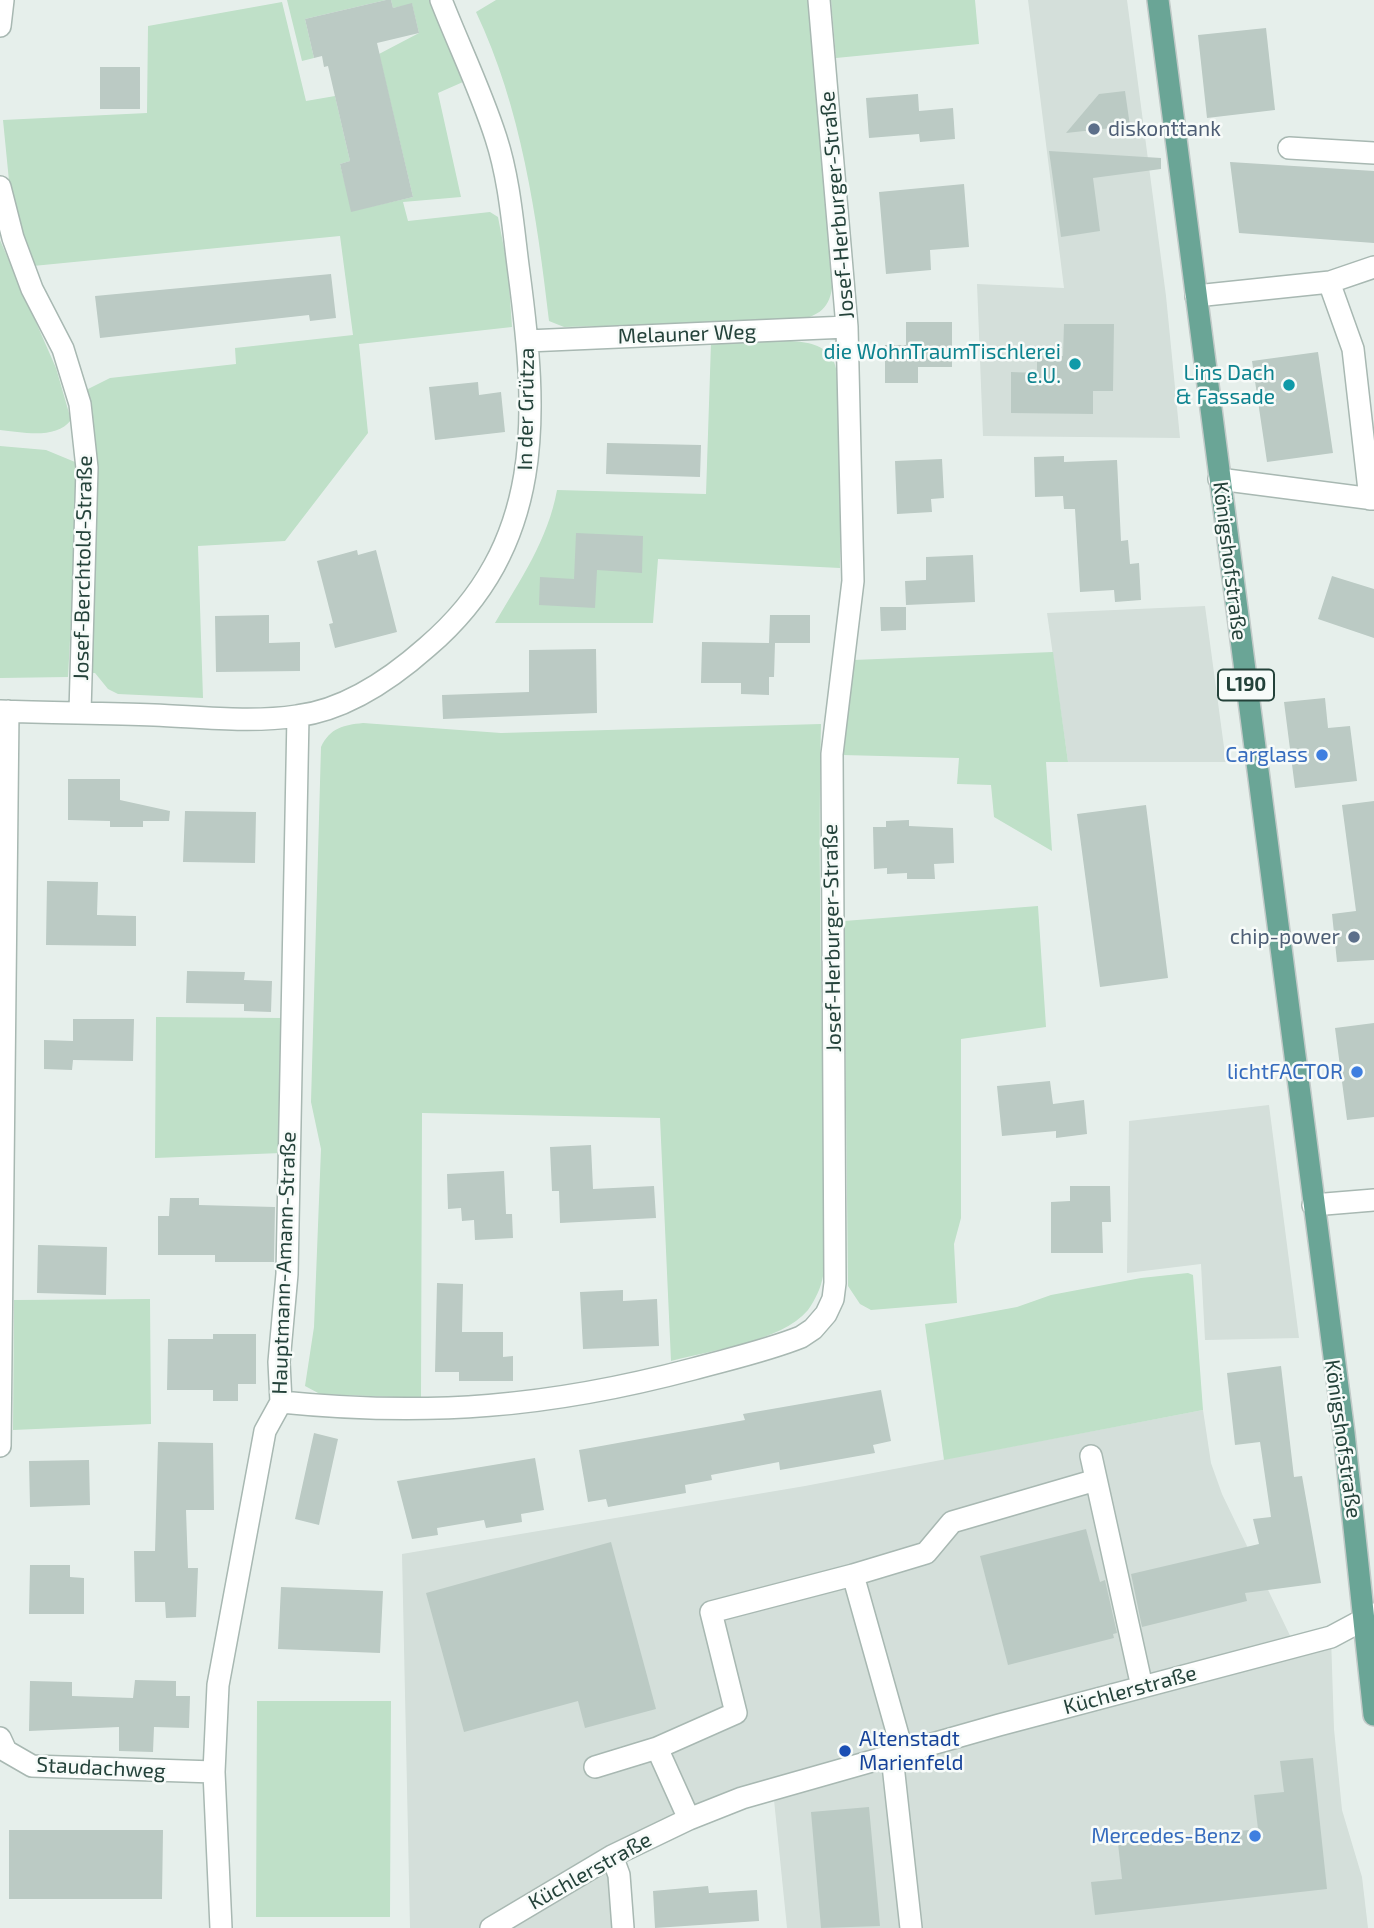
<!DOCTYPE html>
<html>
<head>
<meta charset="utf-8">
<style>
	body { margin:0 }
	canvas { display:block; background:#e6efeb }
</style>
</head>
<body>
<canvas width="1374" height="1928"></canvas>
<script>
const ctx = document.querySelector('canvas').getContext('2d');
ctx.lineJoin = 'round';
function fillPath(path, color) { ctx.fillStyle = color; ctx.fill(path, 'evenodd'); }
function stroke(path, color, width, dash) { ctx.strokeStyle = color; ctx.lineWidth = width; ctx.lineCap = dash ? 'butt' : 'round'; ctx.setLineDash(dash || []); ctx.stroke(path); }
function label(font, color, halo, rows, align = 'center') {
  ctx.font = font + ' "Exo 2",sans-serif'; ctx.lineWidth = 5; ctx.setLineDash([]); ctx.textBaseline = 'middle'; ctx.strokeStyle = halo; ctx.fillStyle = color; for (const [text, x, y, turn = 0] of rows) {
    ctx.save(); ctx.translate(x, y); ctx.rotate((+turn || 0) * Math.PI / 180); ctx.textAlign = isNaN(turn) ? turn : align; if (halo) ctx.strokeText(text, 0, 0); ctx.fillText(text, 0, 0); ctx.restore();
  }
}
const built = new Path2D(`
	M1028,0H1127L1166,296L1180,438L983,436L977,284L1064,288Z
	M1205,606L1226,762H1068L1047,613Z
	M1269,1105L1299,1338L1205,1340L1201,1264L1127,1273L1129,1121Z
	M1203,1410L1211,1463L1222,1494L1295,1646L1331,1637L1334,1729L1342,1810L1362,1877L1368,1928H787L773,1790L612,1856L623,1928H410L402,1554L805,1486Z`);
const green = new Path2D(`
	M287,0H386L305,19L314,58L302,61Z
	M391,0H431L463,82L438,93L461,197L403,202L408,221L490,212L498,217L508,269L512,327L359,344L368,433L285,541L198,546L203,698L118,694L108,689L95,673H89L88,389L110,378L236,364L235,348L353,335L340,236L33,266L10,191L3,120L147,113L148,26L282,2L306,101L335,96L350,161L340,164L352,211L413,197L379,54L419,33L412,4L393,8Z
	M496,0H808L832,288C829,311 815,317 794,321L564,327L549,321C537,216 521,107 476,12Z
	M831,0H975L979,44L836,58Z
	M0,240L56,368L71,420C56,440 22,432 0,430Z
	M791,341C807,342 824,344 833,360C846,382 841,533 840,568L658,559L653,623H495C520,580 548,540 557,490L706,494L711,343Z
	M0,446L46,450L75,462L77,509L68,677L0,678Z
	M1053,652L1068,762H1046L1052,851L994,817L991,785L957,784L959,758L842,755L853,660Z
	M363,723L501,733L821,724C818,845 821,965 823,1085C824,1145 830,1217 823,1276C821,1288 815,1300 808,1310C781,1342 711,1350 671,1361L660,1118L422,1113L421,1398L320,1394L305,1386L314,1327L321,1149L311,1102L321,747C330,728 343,725 363,723Z
	M1038,906L1046,1027L961,1039V1218L954,1244L957,1303L871,1310L860,1304L848,1286L844,921Z
	M156,1017L282,1018L281,1153L155,1158Z
	M1188,1273L1193,1275L1203,1410L944,1460L925,1324L1017,1307L1051,1295L1141,1278Z
	M150,1299L151,1424L13,1430L14,1300Z
	M257,1701H391L390,1917H256Z`);
const building = new Path2D(`
	M386,0H391L393,8L412,3L419,33L377,43L413,197L351,212L340,164L350,161L328,66L324,67L322,56L314,58L305,19Z
	M1266,28L1275,110L1207,118L1198,35Z
	M100,67H140V109H100Z
	M1125,91L1130,126L1066,133L1099,94Z
	M918,94L919,111L953,108L955,139L920,142L919,134L869,138L866,98Z
	M1049,151L1161,158V169L1093,178L1100,231L1061,237Z
	M1230,162L1374,171V243L1239,233Z
	M964,184L969,247L930,250L931,270L886,274L879,192Z
	M331,274L336,318L310,321L309,315L100,338L95,296Z
	M906,322H952V367H918V383H885V345H906Z
	M1064,324H1114L1113,391H1093V414L1011,413V372L1037,373V356H1063Z
	M1318,352L1333,453L1267,462L1252,361Z
	M478,382L479,395L501,392L505,432L435,440L429,387Z
	M607,443L701,445L700,477L606,474Z
	M1064,456V462L1117,460L1121,541L1128,540L1130,564L1139,563L1141,600L1115,602L1114,590L1080,592L1075,509H1064L1063,496L1035,497L1034,457Z
	M942,459L944,498L931,499L932,512L897,514L895,461Z
	M576,533L643,536L642,573L597,570L595,608L539,605L540,577L574,579Z
	M357,550L358,555L376,550L397,632L335,648L329,624L333,623L317,561Z
	M973,555L975,602L906,605L905,581L926,580V557Z
	M1332,576L1374,589V638L1318,619Z
	M880,607H906V630L881,631Z
	M269,615V643L300,642V671L216,672L215,616Z
	M770,615H810V643H775L774,677H769V695L741,694V683H701L702,642L769,643Z
	M596,649L597,713L443,719L442,695L529,692V650Z
	M1325,698L1328,728L1350,726L1357,781L1295,788L1284,702Z
	M68,779H120V800L170,811L169,821H143V827H110V821L68,820Z
	M1374,801V960L1337,962L1332,914L1356,911L1342,805Z
	M1146,805L1168,978L1100,987L1077,814Z
	M185,811L256,812L255,863L183,862Z
	M909,820V826L953,828L954,863L934,864L935,879H907V873L887,874V868L874,869L873,827H886V821Z
	M47,881L98,882L97,915L136,916V946L46,945Z
	M187,971L245,972L244,980L272,981L271,1012L244,1011V1004L186,1003Z
	M73,1019H134L133,1061L73,1060L72,1070L44,1069V1040L73,1041Z
	M1374,1023V1117L1347,1120L1335,1028Z
	M1050,1081L1053,1104L1084,1100L1087,1134L1056,1138V1131L1002,1136L997,1086Z
	M591,1145L593,1189L654,1186L656,1218L560,1223L559,1191H552L550,1147Z
	M504,1171L506,1214H512L513,1238L475,1240L474,1220L462,1221L461,1208L448,1209L447,1174Z
	M1070,1186H1110L1111,1222H1102L1103,1253H1051V1202L1070,1201Z
	M170,1198H199V1205L275,1207L274,1262H215V1255H158V1216H169Z
	M38,1245L107,1247L106,1295L37,1293Z
	M437,1283L463,1284L462,1332H503V1357L513,1356V1381H459V1372H435Z
	M623,1290V1301L657,1299L659,1346L583,1349L580,1292Z
	M213,1334H256V1384H238V1401H213V1390H167L168,1339H213Z
	M1281,1366L1294,1477L1302,1476L1321,1583L1245,1593L1247,1601L1142,1627L1131,1574L1259,1544L1253,1519L1271,1517L1260,1442L1235,1445L1227,1373Z
	M881,1390L891,1441L873,1445L875,1453L780,1470L779,1462L711,1475L712,1480L685,1485L686,1493L608,1507L606,1499L588,1502L579,1450L745,1420L743,1414Z
	M314,1433L338,1439L319,1525L295,1519Z
	M158,1442L213,1443L214,1510H186L188,1568H198L196,1617L166,1618L165,1602H135L134,1551H155Z
	M535,1458L544,1510L521,1514L522,1522L486,1528L484,1520L437,1528L438,1535L412,1539L397,1481Z
	M89,1460L90,1505L30,1507L29,1461Z
	M1086,1529L1100,1582L1105,1580L1117,1633L1113,1634L1114,1638L1008,1665L980,1556Z
	M611,1542L656,1709L585,1728L578,1701L464,1732L426,1593Z
	M30,1565H70V1577L84,1578V1614H29Z
	M281,1587L383,1591L380,1653L278,1649Z
	M135,1680L176,1681V1696H190L189,1728L154,1727L153,1752L119,1751V1727L29,1731L30,1681L72,1682V1696L133,1698Z
	M1313,1758L1327,1889L1095,1915L1091,1882L1122,1879L1118,1844L1258,1829L1254,1795L1284,1792L1280,1761Z
	M869,1807L880,1926L821,1928L811,1812Z
	M9,1830H163L162,1899H9Z
	M708,1886L709,1893L757,1890L759,1921L655,1928L653,1891Z`);
const minor = new Path2D(`
	M0,26L3,0
	M1289,148L1374,153
	M0,187L13,238L32,289L63,349L80,404L87,468L80,712
	M1329,282L1353,349L1370,499
	M1196,296L1330,282L1374,267
	M527,341L847,327
	M1219,479L1374,499
	M0,711C51,713 103,713 154,715C201,717 251,723 297,716C345,710 392,678 427,647C546,545 538,416 519,273C513,229 510,181 496,138C481,91 459,46 441,0
	M1313,1205L1374,1200
	M281,1402C429,1417 550,1407 693,1369C729,1359 766,1351 801,1337L813,1329L826,1314L833,1299L835,1283L832,754L853,581L847,327L819,0
	M0,1446L8,711
	M1091,1456L1142,1687
	M853,1575L926,1553L952,1522L1096,1480
	M0,1738L6,1751L32,1766L214,1772
	M657,1748L689,1819
	M892,1756L911,1928
	M595,1767L657,1748L736,1713L711,1612L853,1575L903,1753
	M612,1856L619,1875L623,1928
	M221,1928L214,1772L218,1685L265,1431L281,1402L279,1362L287,1274L298,716
	M491,1928L612,1856L689,1819L742,1798L999,1725L1331,1637L1374,1614`);
const major = new Path2D(`
	M1158,0L1344,1433L1374,1715`);
const markers = [
	[1094,129,7,"#5c6f8a"],
	[1075,364,7,"#0f9aa8"],
	[1289,385,7,"#0f9aa8"],
	[1322,755,7,"#3f7fe0"],
	[1354,937,7,"#5c6f8a"],
	[1357,1072,7,"#3f7fe0"],
	[845,1751,7,"#1a4fb4"],
	[1255,1836,7,"#3f7fe0"]
];
const shields = [
	[1246,685,56]
];
const shieldNames = [
	["L190",1246,685]
];
const serviceNames = [
	["diskonttank",1108,129],
	["chip-power",1340,937,"right"]
];
const streetNames = [
	["Josef-Herburger-Straße",837,205,-95],
	["Melauner Weg",687,334,-2],
	["In der Grütza",526,409,-89],
	["Königshofstraße",1230,561,83],
	["Josef-Berchtold-Straße",83,568,-89],
	["Josef-Herburger-Straße",832,938,-91],
	["Hauptmann-Amann-Straße",284,1263,-88],
	["Königshofstraße",1343,1439,82],
	["Küchlerstraße",1130,1690,-15],
	["Staudachweg",101,1768,3],
	["Küchlerstraße",590,1871,-29]
];
const cultureNames = [
	["die WohnTraumTischlerei",1061,352],
	["e.U.",1061,376],
	["Lins Dach",1275,373],
	["& Fassade",1275,397]
];
const shopNames = [
	["Carglass",1308,755],
	["lichtFACTOR",1343,1072],
	["Mercedes-Benz",1241,1836]
];
const transitNames = [
	["Altenstadt",859,1739],
	["Marienfeld",859,1763]
];
fillPath(built, '#d4dfda');
fillPath(green, '#bfe0c8');
fillPath(building, '#bbcac4');
stroke(minor, '#a8b8b2', 24);
stroke(major, '#c2cac8', 24);
stroke(minor, '#fff', 21);
stroke(major, '#6aa596', 21);
for (const [x, y, r, color] of markers) { const dot = new Path2D(); dot.arc(x, y, r, 0, 2 * Math.PI); ctx.fillStyle = color; ctx.fill(dot); stroke(dot, '#f7fbf9', 2.5); }
for (const [x, y, w] of shields) { const box = new Path2D(); box.roundRect(x - w / 2, y - 15.5, w, 31, 5); ctx.fillStyle = '#f7fbf9'; ctx.fill(box); stroke(box, '#24423a', 2); }
label('bold 19px', '#24423a', null, shieldNames);
label('21px', '#4e5e75', '#f7fbf9', serviceNames, 'left');
label('21px', '#24423a', '#f7fbf9', streetNames);
label('21px', '#0d838f', '#f7fbf9', cultureNames, 'right');
label('21px', '#366cbe', '#f7fbf9', shopNames, 'right');
label('21px', '#164399', '#f7fbf9', transitNames, 'left');
</script>
</body>
</html>
